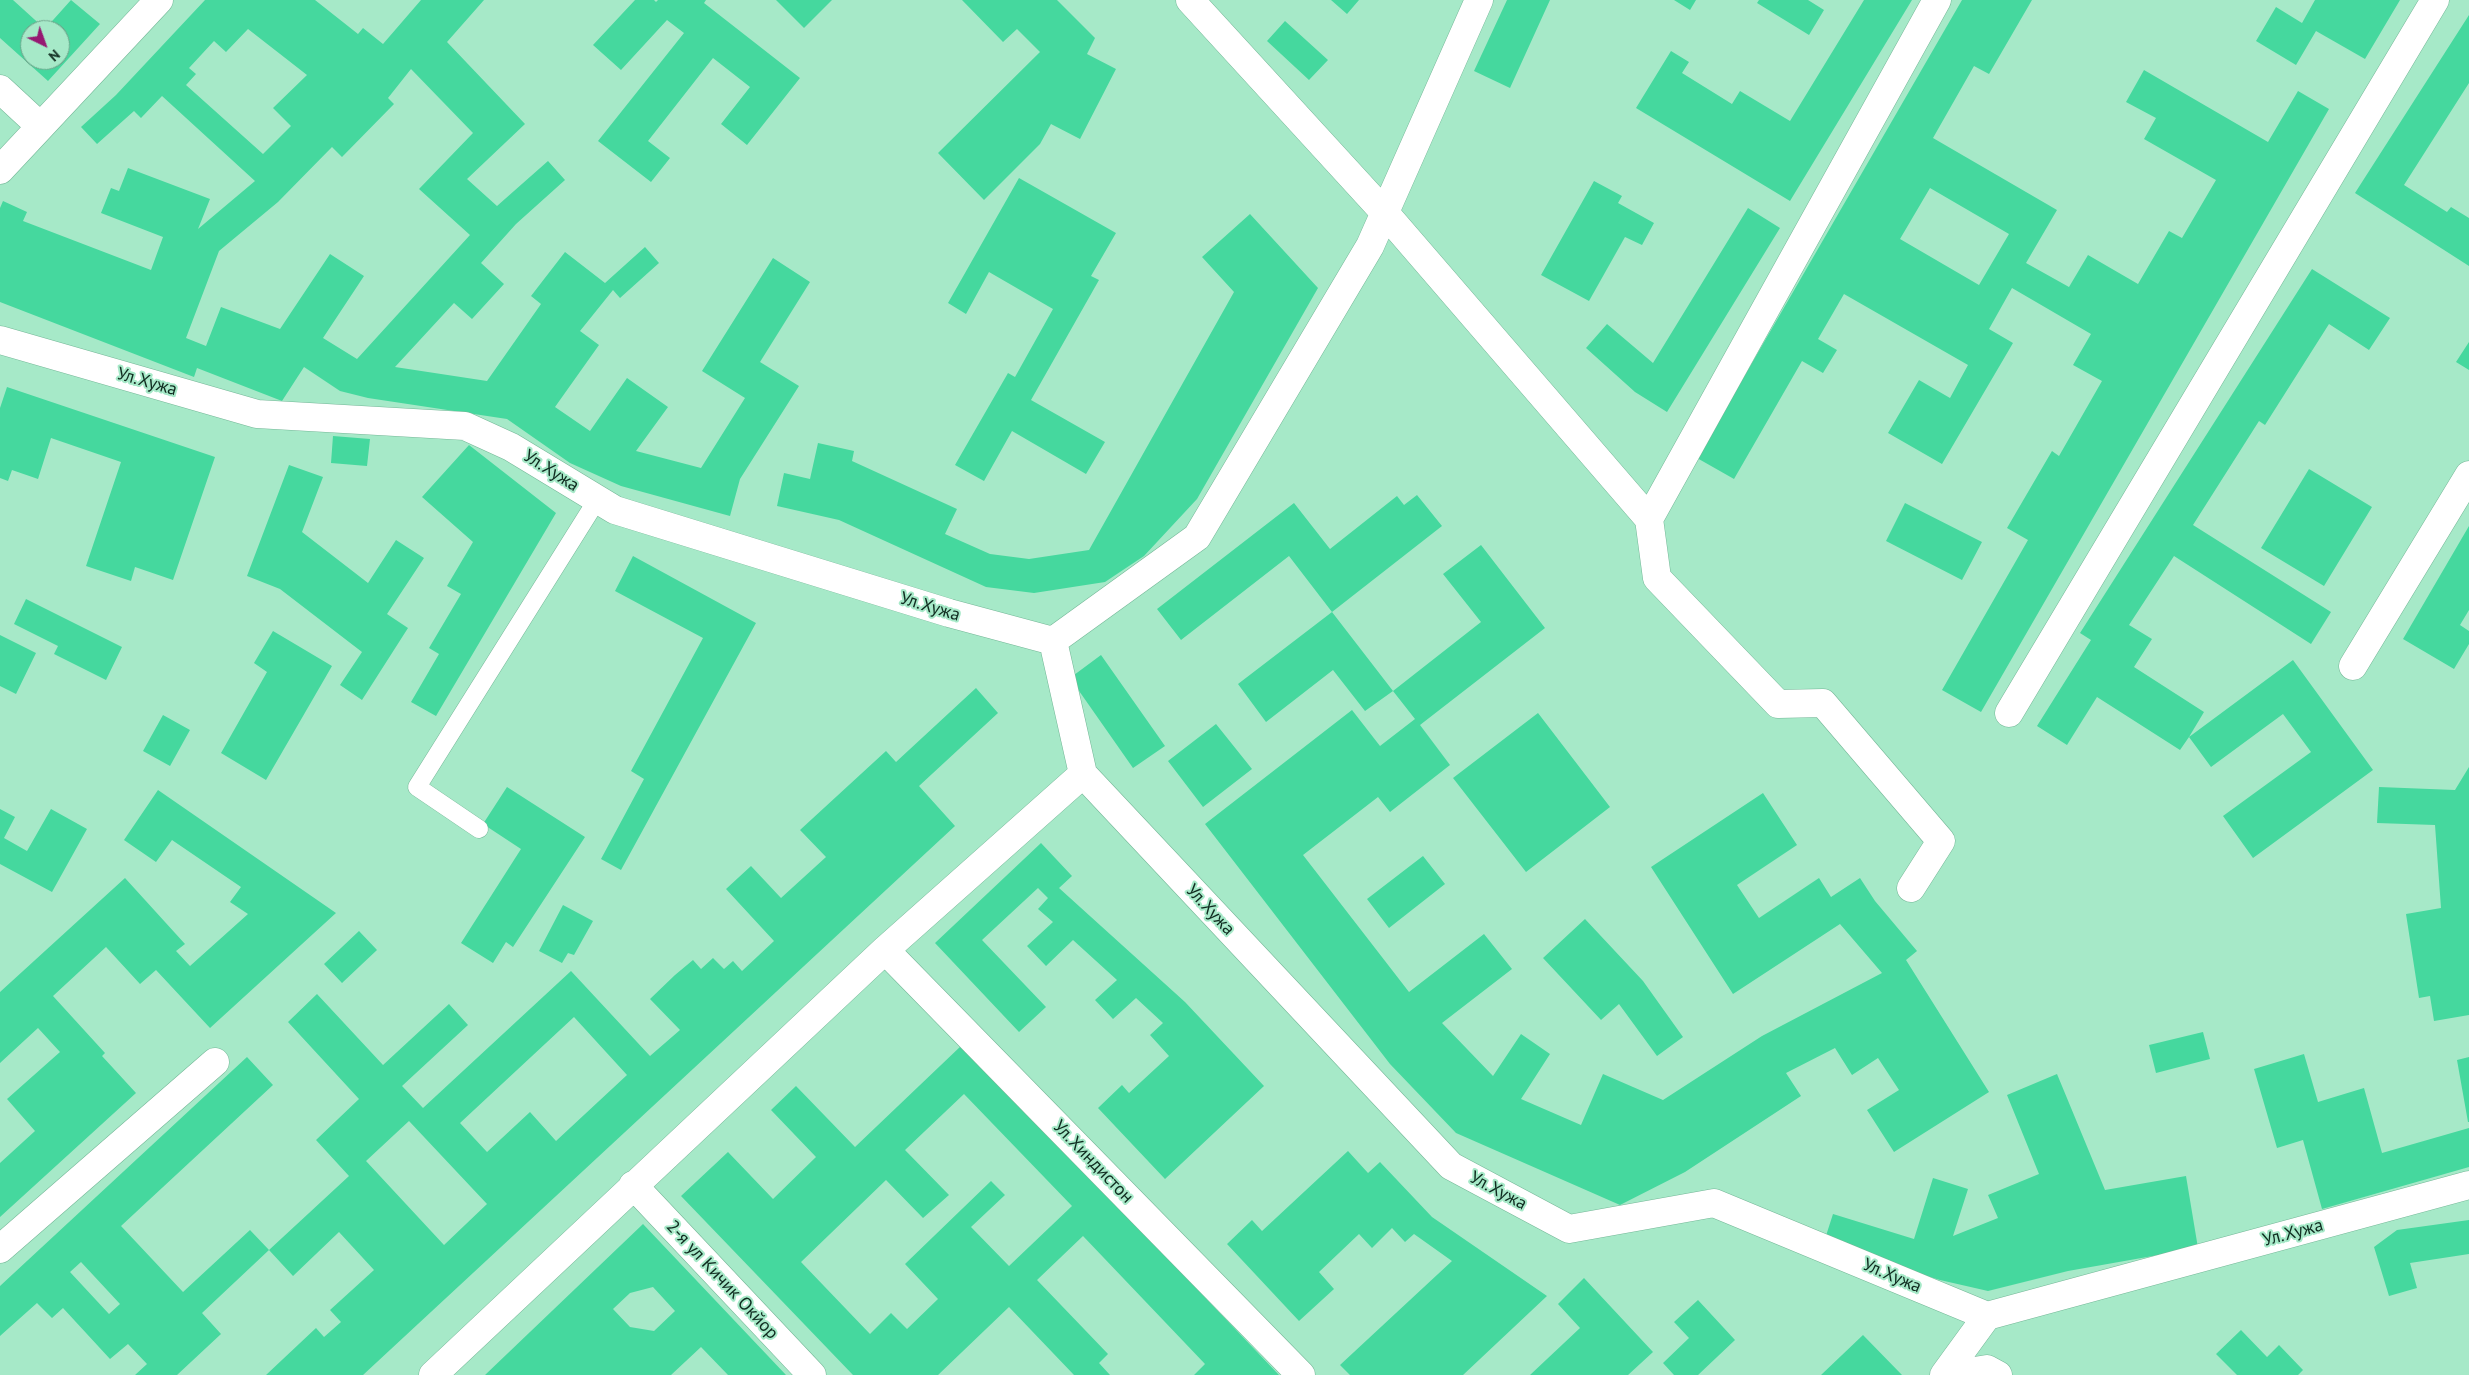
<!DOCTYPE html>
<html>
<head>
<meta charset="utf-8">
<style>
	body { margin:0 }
	#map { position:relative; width:2469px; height:1375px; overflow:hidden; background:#a6e9c8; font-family:"PT Sans",sans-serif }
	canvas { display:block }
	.north { position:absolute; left:20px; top:20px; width:50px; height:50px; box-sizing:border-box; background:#a6e9c8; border:1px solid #6a9d85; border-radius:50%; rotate:138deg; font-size:14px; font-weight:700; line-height:20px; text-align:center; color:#102c20 }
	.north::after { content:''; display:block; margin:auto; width:18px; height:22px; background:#961972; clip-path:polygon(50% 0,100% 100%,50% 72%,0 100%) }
</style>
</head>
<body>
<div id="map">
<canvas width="2469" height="1375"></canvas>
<div class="north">N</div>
</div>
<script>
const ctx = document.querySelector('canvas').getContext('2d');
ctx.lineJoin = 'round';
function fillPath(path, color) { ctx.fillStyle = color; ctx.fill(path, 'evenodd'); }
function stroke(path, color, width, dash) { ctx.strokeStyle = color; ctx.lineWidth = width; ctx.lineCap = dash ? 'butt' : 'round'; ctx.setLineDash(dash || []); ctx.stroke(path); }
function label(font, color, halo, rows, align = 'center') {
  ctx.font = font + ' "PT Sans",sans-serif'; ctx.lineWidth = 4; ctx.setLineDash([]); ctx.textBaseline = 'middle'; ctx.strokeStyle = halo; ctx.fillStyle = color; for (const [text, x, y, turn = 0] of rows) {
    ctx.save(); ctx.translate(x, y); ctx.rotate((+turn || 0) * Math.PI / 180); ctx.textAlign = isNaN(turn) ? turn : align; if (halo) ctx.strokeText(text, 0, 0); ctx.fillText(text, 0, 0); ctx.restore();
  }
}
const building = new Path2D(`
	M0,0H13L45,29L71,0L100,24L48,81L0,38ZM30,30H60V60H30Z
	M205,0H315L358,34L363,28L383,44L421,0H484L447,42L525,124L467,179L497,206L548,161L565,180L516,224L481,263L504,284L472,319L454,303L395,367L487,381L541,304L531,296L565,252L605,283L645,247L659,263L620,298L613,290L580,331L599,345L555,407L590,431L627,378L668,407L636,451L701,468L745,398L702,371L773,258L810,282L760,362L799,386L740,479L730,516L621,486L570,463L507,419L368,398L340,391L304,367L282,401L197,368L194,377L0,302V208L3,201L27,212L23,221L151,270L163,237L101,213L111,188L119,191L128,168L210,199L198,229L255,181L162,96L141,118L134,111L97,144L81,127L116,95ZM248,29L307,75L273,108L291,126L263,154L186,85L196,74L189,68L214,41L226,52ZM411,69L473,133L419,189L470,235L357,359L323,338L364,276L330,254L280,329L221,307L206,346L186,338L219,251L278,202L332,147L342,157L394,104L388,98Z
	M635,0H654L656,2L658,0H706L704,3L800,78L747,145L721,124L750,87L713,58L648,141L670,158L651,182L598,141L684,33L667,20L621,70L593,45Z
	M776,0H832L804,28Z
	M962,0H1057L1095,38L1087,54L1116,69L1080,139L1051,124L1040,144L984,200L938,153L1040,52L1017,29L1003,42Z
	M1331,0H1359L1347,14Z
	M1507,0H1550L1510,88L1474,71Z
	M1674,0H1696L1690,10Z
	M1759,0H1808L1824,10L1809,35L1757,3Z
	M1864,0H1912L1790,201L1636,108L1671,51L1689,62L1682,73L1732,104L1740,91L1790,121Z
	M1962,0H2032L1989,74L1974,66L1933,138L2057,210L2026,263L2069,287L2088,255L2138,284L2169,231L2182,238L2216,180L2144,139L2156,118L2126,102L2144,70L2268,142L2298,91L2329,109L1981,712L1942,690L2028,540L2007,528L2052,451L2059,456L2102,381L2073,365L2091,334L2012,288L1989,329L2013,343L1942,464L1888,433L1919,380L1950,398L1968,365L1844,294L1818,339L1837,350L1823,373L1802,361L1734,479L1697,458ZM1930,188L2009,234L1979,285L1900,239Z
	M2315,0H2400L2365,59L2316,31L2296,65L2256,41L2276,7L2302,23Z
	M2469,15V83L2404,185L2447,212L2451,207L2469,218V266L2355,193Z
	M1285,21L1328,60L1309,80L1267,41Z
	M1019,178L1116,233L1091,276L1099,280L1031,400L1105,442L1086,474L1012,431L984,481L955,465L1008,373L1015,377L1053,309L989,272L966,314L948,303Z
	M1594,181L1622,196L1618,203L1654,223L1642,245L1625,237L1589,301L1541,275Z
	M1748,208L1780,228L1667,412L1635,392L1586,348L1607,324L1653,363Z
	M1250,214L1318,288L1197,499L1144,556L1105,582L1034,593L986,587L839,520L777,506L784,473L810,479L818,443L854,451L852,461L957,509L945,534L990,554L1029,559L1089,550L1234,292L1202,257Z
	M2312,269L2390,318L2369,350L2329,324L2265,425L2259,421L2193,525L2331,612L2311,644L2174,556L2129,625L2152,639L2134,667L2204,712L2189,737L2293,660L2373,770L2253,858L2223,816L2311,752L2283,714L2211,767L2189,737L2180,750L2097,697L2067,745L2037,726L2091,640L2080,633Z
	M2469,342V370L2456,362Z
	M7,387L215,457L173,580L135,567L131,581L86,566L121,462L51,438L38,479L12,470L8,481L0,478V408Z
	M333,436L370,439L367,466L331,463Z
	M469,445L556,513L436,716L411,702L439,654L429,648L461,594L447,586L473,542L422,497Z
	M289,465L323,477L302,532L368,583L396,540L424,558L387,614L408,628L362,700L340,685L362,652L280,589L247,576Z
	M2309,469L2372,507L2324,586L2261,548Z
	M1417,495L1442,526L1332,612L1289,556L1181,640L1157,609L1294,503L1330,549L1397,496L1404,505Z
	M1905,503L1982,542L1962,580L1886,541Z
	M2469,526V610L2460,625L2469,631V644L2454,669L2403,639Z
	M1481,545L1545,628L1420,725L1450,765L1390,812L1378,797L1303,855L1409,992L1484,934L1512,969L1442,1023L1493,1076L1521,1034L1550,1054L1521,1099L1581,1125L1603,1074L1663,1100L1762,1036L1882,973L1840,924L1733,994L1651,867L1763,793L1797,845L1737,885L1759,918L1819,878L1831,897L1860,878L1875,901L1917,951L1906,960L1989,1092L1894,1152L1867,1110L1899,1090L1878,1058L1852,1075L1835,1048L1786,1073L1801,1096L1685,1172L1620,1205L1456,1133L1390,1064L1205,824L1352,710L1380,746L1415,719L1393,691L1481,622L1443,574Z
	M633,556L756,623L621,870L601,859L644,779L631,771L703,638L615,591Z
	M26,599L122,647L106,680L54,654L58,646L14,624Z
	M1332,612L1393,691L1365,711L1333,670L1266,722L1238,684Z
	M273,631L332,666L266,780L221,753L267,672L254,663Z
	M0,635L36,653L16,694L0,686Z
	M1101,655L1165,746L1133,768L1070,678Z
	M976,688L998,713L919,786L955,826L363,1375H266L316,1328L324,1337L341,1322L330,1310L374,1270L339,1232L293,1276L269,1250L202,1313L221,1334L177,1375H135L147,1364L128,1344L110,1359L63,1308L52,1318L37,1303L0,1336V1286L247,1057L273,1085L121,1226L183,1292L250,1230L269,1250L349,1176L316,1140L359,1099L288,1022L317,994L383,1065L449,1004L468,1025L402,1086L423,1108L571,971L650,1056L680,1030L650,999L675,975L693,960L701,969L713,958L724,969L733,961L742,971L774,941L726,889L751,866L781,898L826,857L800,830L886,751L896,762ZM574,1017L627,1075L556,1141L530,1112L487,1152L460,1123ZM409,1121L487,1204L444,1245L366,1161ZM81,1262L120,1304L109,1314L70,1272Z
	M1538,713L1610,807L1526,872L1453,778Z
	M163,715L190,730L170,766L143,751Z
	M1216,724L1252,769L1203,807L1168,761Z
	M2469,767V1015L2434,1021L2430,996L2419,998L2406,914L2441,908L2435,825L2377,823L2379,787L2455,790Z
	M507,787L585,837L513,947L506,942L493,963L461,943L521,849L483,824Z
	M158,790L336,913L210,1028L156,970L140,984L106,947L53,996L105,1053L102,1056L136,1093L0,1217V1163L35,1131L7,1099L60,1052L38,1028L0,1063V992L125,878L185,944L176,951L190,966L248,914L230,902L241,887L172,840L156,862L124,840Z
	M0,809L15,817L4,838L27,851L51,809L87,829L52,892L0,864Z
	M1041,843L1072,876L1059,888L1185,1002L1264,1086L1165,1179L1098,1108L1122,1085L1129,1093L1169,1056L1150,1035L1163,1023L1136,998L1113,1019L1095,1000L1117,980L1073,940L1046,966L1027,946L1053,922L1038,909L1048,898L1038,888L982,940L1046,1007L1019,1032L935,943Z
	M1423,856L1445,884L1389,928L1367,899Z
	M563,905L593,921L574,955L568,953L562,963L539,951Z
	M1585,919L1643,981L1683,1037L1657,1056L1619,1004L1601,1020L1543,958Z
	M359,931L377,950L342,983L324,964Z
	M2203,1032L2210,1059L2156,1073L2149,1045Z
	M962,1045L1116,1204L1279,1375H1194L1205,1364L1083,1236L1037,1280L1108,1354L1099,1363L1110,1375H1074L1009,1307L938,1375H853L681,1196L728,1152L773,1199L816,1157L771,1110L796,1086L855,1147ZM964,1094L1072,1206L1009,1266L971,1227L1005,1195L991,1181L905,1264L938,1299L907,1329L891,1313L870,1334L801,1262L886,1180L923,1218L949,1195L905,1150Z
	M2304,1054L2318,1102L2364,1088L2382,1153L2469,1128V1167L2322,1209L2303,1140L2277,1148L2254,1069Z
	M2469,1057V1122H2468L2457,1060Z
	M2057,1074L2105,1190L2186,1176L2198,1248L2068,1271L1988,1291L1940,1280L1823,1245L1833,1214L1914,1239L1933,1178L1968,1189L1953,1236L1998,1218L1988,1195L2039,1174L2007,1095Z
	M1348,1151L1368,1173L1380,1162L1432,1217L1547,1296L1463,1375H1350L1340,1365L1452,1261L1414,1234L1405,1242L1392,1228L1372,1248L1359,1234L1319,1272L1334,1289L1299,1321L1227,1244L1252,1220L1262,1231Z
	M2469,1220V1254L2410,1263L2417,1288L2389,1296L2374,1247L2397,1230Z
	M643,1224L786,1375H728L701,1347L671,1375H485ZM653,1287L675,1311L654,1331L630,1327L613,1309L630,1293Z
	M1584,1278L1653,1352L1628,1375H1530L1580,1328L1558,1304Z
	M1698,1300L1735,1340L1698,1375H1674L1663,1363L1689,1338L1674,1322Z
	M2241,1330L2267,1357L2279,1345L2303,1370L2298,1375H2237L2216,1354Z
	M1863,1335L1902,1375H1821Z`);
const service = new Path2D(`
	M479,829L417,787L597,500`);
const minor = new Path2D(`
	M1190,0L1385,213L1649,519L1657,578L1778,704L1823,703L1941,841L1911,888
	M0,89L40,126
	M0,170L159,0
	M0,340L257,414L465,426L511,447L615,510L949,613L1053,641L1083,774L1451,1166L1569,1229L1714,1203L1987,1316L2469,1185
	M1649,519L1937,0
	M1053,641L1197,537L1370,246L1479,0
	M2353,666L2469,475
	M2009,713L2435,0
	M885,950L1301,1375
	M633,1185L812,1375
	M0,1249L215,1062
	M433,1375L885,950L1083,774
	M1944,1375L1987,1316
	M1950,1375L1987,1369L1998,1375`);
const streetNames = [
	["Ул.Хужа",147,382,16],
	["Ул.Хужа",551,471,32],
	["Ул.Хужа",930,607,17],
	["Ул.Хужа",1210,910,47],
	["Ул.Хиндистон",1093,1162,46],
	["Ул.Хужа",1498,1191,28],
	["Ул.Хужа",2293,1233,-15],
	["Ул.Хужа",1892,1276,23],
	["2-я ул Кичик Окйор",722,1280,47]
];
fillPath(building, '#45d89e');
stroke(service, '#74b797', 19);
stroke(minor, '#74b797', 29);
stroke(service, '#fff', 18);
stroke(minor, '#fff', 28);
label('18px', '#102c20', '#a6e9c8', streetNames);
</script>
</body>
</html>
